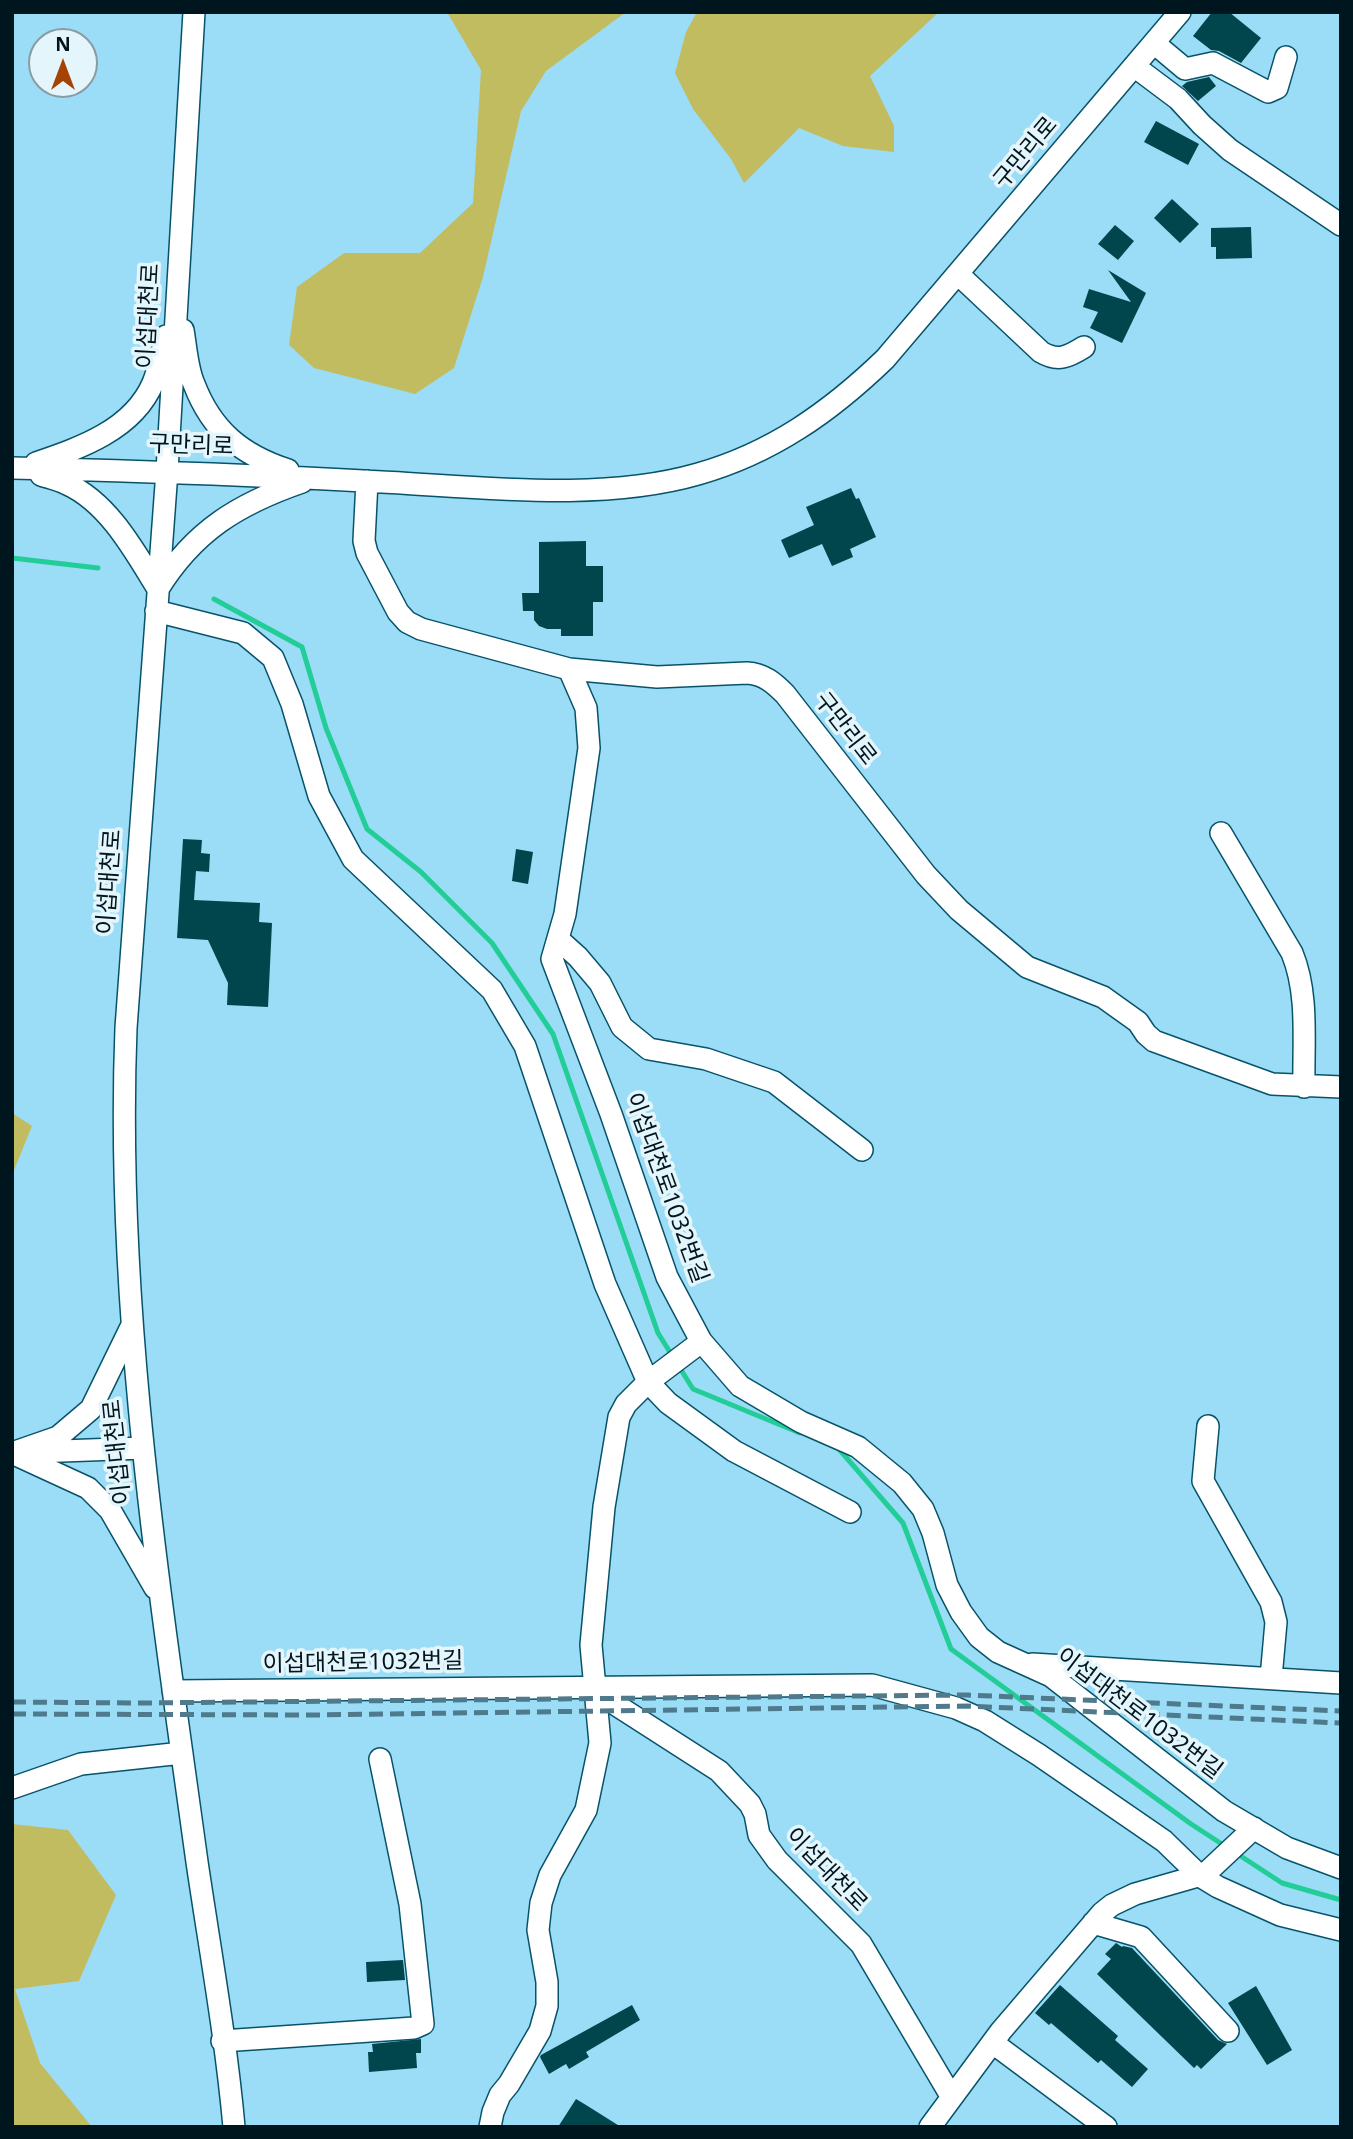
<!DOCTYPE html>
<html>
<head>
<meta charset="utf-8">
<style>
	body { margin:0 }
	#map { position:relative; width:1353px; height:2139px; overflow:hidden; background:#9bdcf7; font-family:"Noto Sans",sans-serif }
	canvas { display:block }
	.frame { position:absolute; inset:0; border:14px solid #00161f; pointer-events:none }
	.north { position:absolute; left:28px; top:28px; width:70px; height:70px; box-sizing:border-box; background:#e5f5fc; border:2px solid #899ca4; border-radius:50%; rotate:0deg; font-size:19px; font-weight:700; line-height:28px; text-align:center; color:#00161f }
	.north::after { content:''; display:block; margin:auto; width:24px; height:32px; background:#a54302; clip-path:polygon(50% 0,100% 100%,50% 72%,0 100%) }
</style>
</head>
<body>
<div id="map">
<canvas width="1353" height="2139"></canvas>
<div class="frame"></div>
<div class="north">N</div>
</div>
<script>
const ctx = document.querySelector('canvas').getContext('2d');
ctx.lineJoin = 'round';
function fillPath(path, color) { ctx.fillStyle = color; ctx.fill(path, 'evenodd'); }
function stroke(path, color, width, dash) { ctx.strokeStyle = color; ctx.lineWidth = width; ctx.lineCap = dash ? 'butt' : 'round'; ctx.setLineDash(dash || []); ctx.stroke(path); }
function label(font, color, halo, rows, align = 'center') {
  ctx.font = font + ' "Noto Sans","Noto Sans KR",sans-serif'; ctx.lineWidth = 7; ctx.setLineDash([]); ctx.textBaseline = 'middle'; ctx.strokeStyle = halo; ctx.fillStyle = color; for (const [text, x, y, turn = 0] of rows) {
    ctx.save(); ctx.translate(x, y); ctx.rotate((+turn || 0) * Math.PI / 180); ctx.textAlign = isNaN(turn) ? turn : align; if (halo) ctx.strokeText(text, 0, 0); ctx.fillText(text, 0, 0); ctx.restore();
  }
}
const green = new Path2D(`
	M447,12H626L546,71L521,111L483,277L454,368L415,394L314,368L289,345L297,287L344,253H420L473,203L481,70Z
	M697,12H939L870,76L894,126V152L843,146L799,128L744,183L731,159L693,109L675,73L686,32Z
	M12,1113L32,1126L12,1175Z
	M12,1824L68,1830L116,1895L79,1981L15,1989L40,2063L92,2127H12Z`);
const stream = new Path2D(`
	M12,558L98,568
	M214,599L302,647L326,728L367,829L421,872L492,943L553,1034L658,1333L673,1357
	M678,1365L693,1389L800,1433
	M838,1448L903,1523L951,1649L1191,1824L1228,1848
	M1236,1853L1282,1883L1341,1900`);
const building = new Path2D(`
	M1212,12H1229L1261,38L1241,63L1219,51L1211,50L1193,36Z
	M1209,77L1216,86L1198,101L1182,86L1187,82Z
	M1156,121L1199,144L1188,165L1144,142Z
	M1172,199L1199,224L1180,243L1154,218Z
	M1115,225L1134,241L1118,260L1098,244Z
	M1251,227L1252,258L1216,259V247H1211V228Z
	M1108,270L1146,293L1122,343L1090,328L1098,312L1083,307L1089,289L1131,302Z
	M851,488L856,499L859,498L876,537L850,549L853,557L832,566L822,544L789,558L781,540L814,525L806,507Z
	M586,541V566H603V602H593V636H561V629H547L539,626L534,620V611H523L522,593H539V542Z
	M183,839L202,840L201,853L210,854L209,872L196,871L194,900L260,903L259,922L272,923L268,1007L227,1005L228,983L208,940L177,938Z
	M516,849L533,852L528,884L512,881Z
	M1116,1943L1122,1947L1123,1946L1132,1948L1218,2040L1227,2044L1201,2069L1197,2065L1194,2068L1097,1974L1111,1959L1105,1954Z
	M403,1960L405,1980L367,1982L366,1962Z
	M1060,1985L1118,2036L1115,2040L1148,2069L1132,2087L1101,2060L1098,2063L1051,2023L1049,2025L1035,2013Z
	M1256,1986L1292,2050L1267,2065L1228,2003Z
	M632,2005L640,2020L586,2052L589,2057L569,2069L566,2064L549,2074L540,2057L541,2055Z
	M421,2039V2053H416L417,2068L369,2072L368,2052H373L372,2044Z
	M576,2099L586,2105L621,2127H558Z`);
const minor = new Path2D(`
	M194,12L167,471L126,1028C115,1308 159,1586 197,1862C210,1950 226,2038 234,2127
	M1154,43L1185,69L1213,63L1268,92L1277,88L1286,57
	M1134,66L1178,99L1202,125L1230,150L1341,225
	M958,274L1041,352C1058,362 1068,357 1084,347
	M183,330C186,347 187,368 194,384C212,431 242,455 288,470
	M36,463C80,448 133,430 153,383C159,369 162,351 166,336
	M12,468C136,471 259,475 382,482C482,487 601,502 698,474C772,453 830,412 885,359L1180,12
	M41,475C50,478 59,480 67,484C109,503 135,552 158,589C194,531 238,504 302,482
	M367,481L364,541L367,553L398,612L407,622L421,629L569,669L657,677L747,673C764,674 774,683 785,694L926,875L959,910L1027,967L1103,997L1138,1022L1146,1034L1154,1041L1272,1084L1341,1087
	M156,611L243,633L273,658L292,704L319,796L353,859L492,990L525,1046L605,1284L648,1382L668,1403L734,1451L850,1512
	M569,669L586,708L589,748L565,914L552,959L611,1114L667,1277L701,1341L740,1386L801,1422L858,1447L902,1483L923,1509L933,1533L947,1585L961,1612L979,1637L998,1652L1051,1676L1224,1811L1287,1848L1341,1868
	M1221,833L1292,953C1309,994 1303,1043 1304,1087
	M558,939L578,957L600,983L622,1027L649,1049L706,1059L774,1082L862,1150
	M1208,1426L1203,1481L1271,1602L1276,1622L1271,1678
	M35,1452L143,1448
	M12,1453L88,1488L110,1510L155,1588
	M12,1453L58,1437L91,1409L131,1327
	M1032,1664L1341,1683
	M173,1691L872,1685L956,1708L985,1721L1039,1755L1164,1841L1200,1876L1218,1887L1280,1915L1341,1930
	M596,1692L719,1771L750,1804L755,1814L759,1835L777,1860L861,1944L951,2096
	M12,1788L81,1764L182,1753
	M1093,1923L1141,1937L1228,2031
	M222,2041L414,2028L423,2024L410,1904L380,1759
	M993,2043L1106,2127
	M490,2127L493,2112L500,2095L509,2084L540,2031L547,2006V1982L538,1930L541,1903L550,1875L586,1810L600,1743L591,1645L604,1507L619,1417L626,1404L648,1382L697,1345
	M930,2127L1001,2031L1102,1913L1112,1905L1135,1894L1205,1874L1254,1828`);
const rail = new Path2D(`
	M12,1702L141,1703L967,1695L1341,1711
	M12,1714L311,1715L967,1706L1341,1723`);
const streetNames = [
	["구만리로",1026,153,-50],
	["이섭대천로",149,316,-87],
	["구만리로",191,446,2],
	["구만리로",845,729,52],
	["이섭대천로",110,882,-86],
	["이섭대천로1032번길",666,1188,70],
	["이섭대천로",118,1452,-96],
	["이섭대천로1032번길",363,1663,-1],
	["이섭대천로1032번길",1139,1714,37],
	["이섭대천로",826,1870,46]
];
fillPath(green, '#c2bc61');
stroke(stream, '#23cd97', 5);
fillPath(building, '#01464c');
stroke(minor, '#075369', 24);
stroke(minor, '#fff', 21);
stroke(rail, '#4e7a8c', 5, [14, 7]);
label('23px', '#00161f', '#e5f5fc', streetNames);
</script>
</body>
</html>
